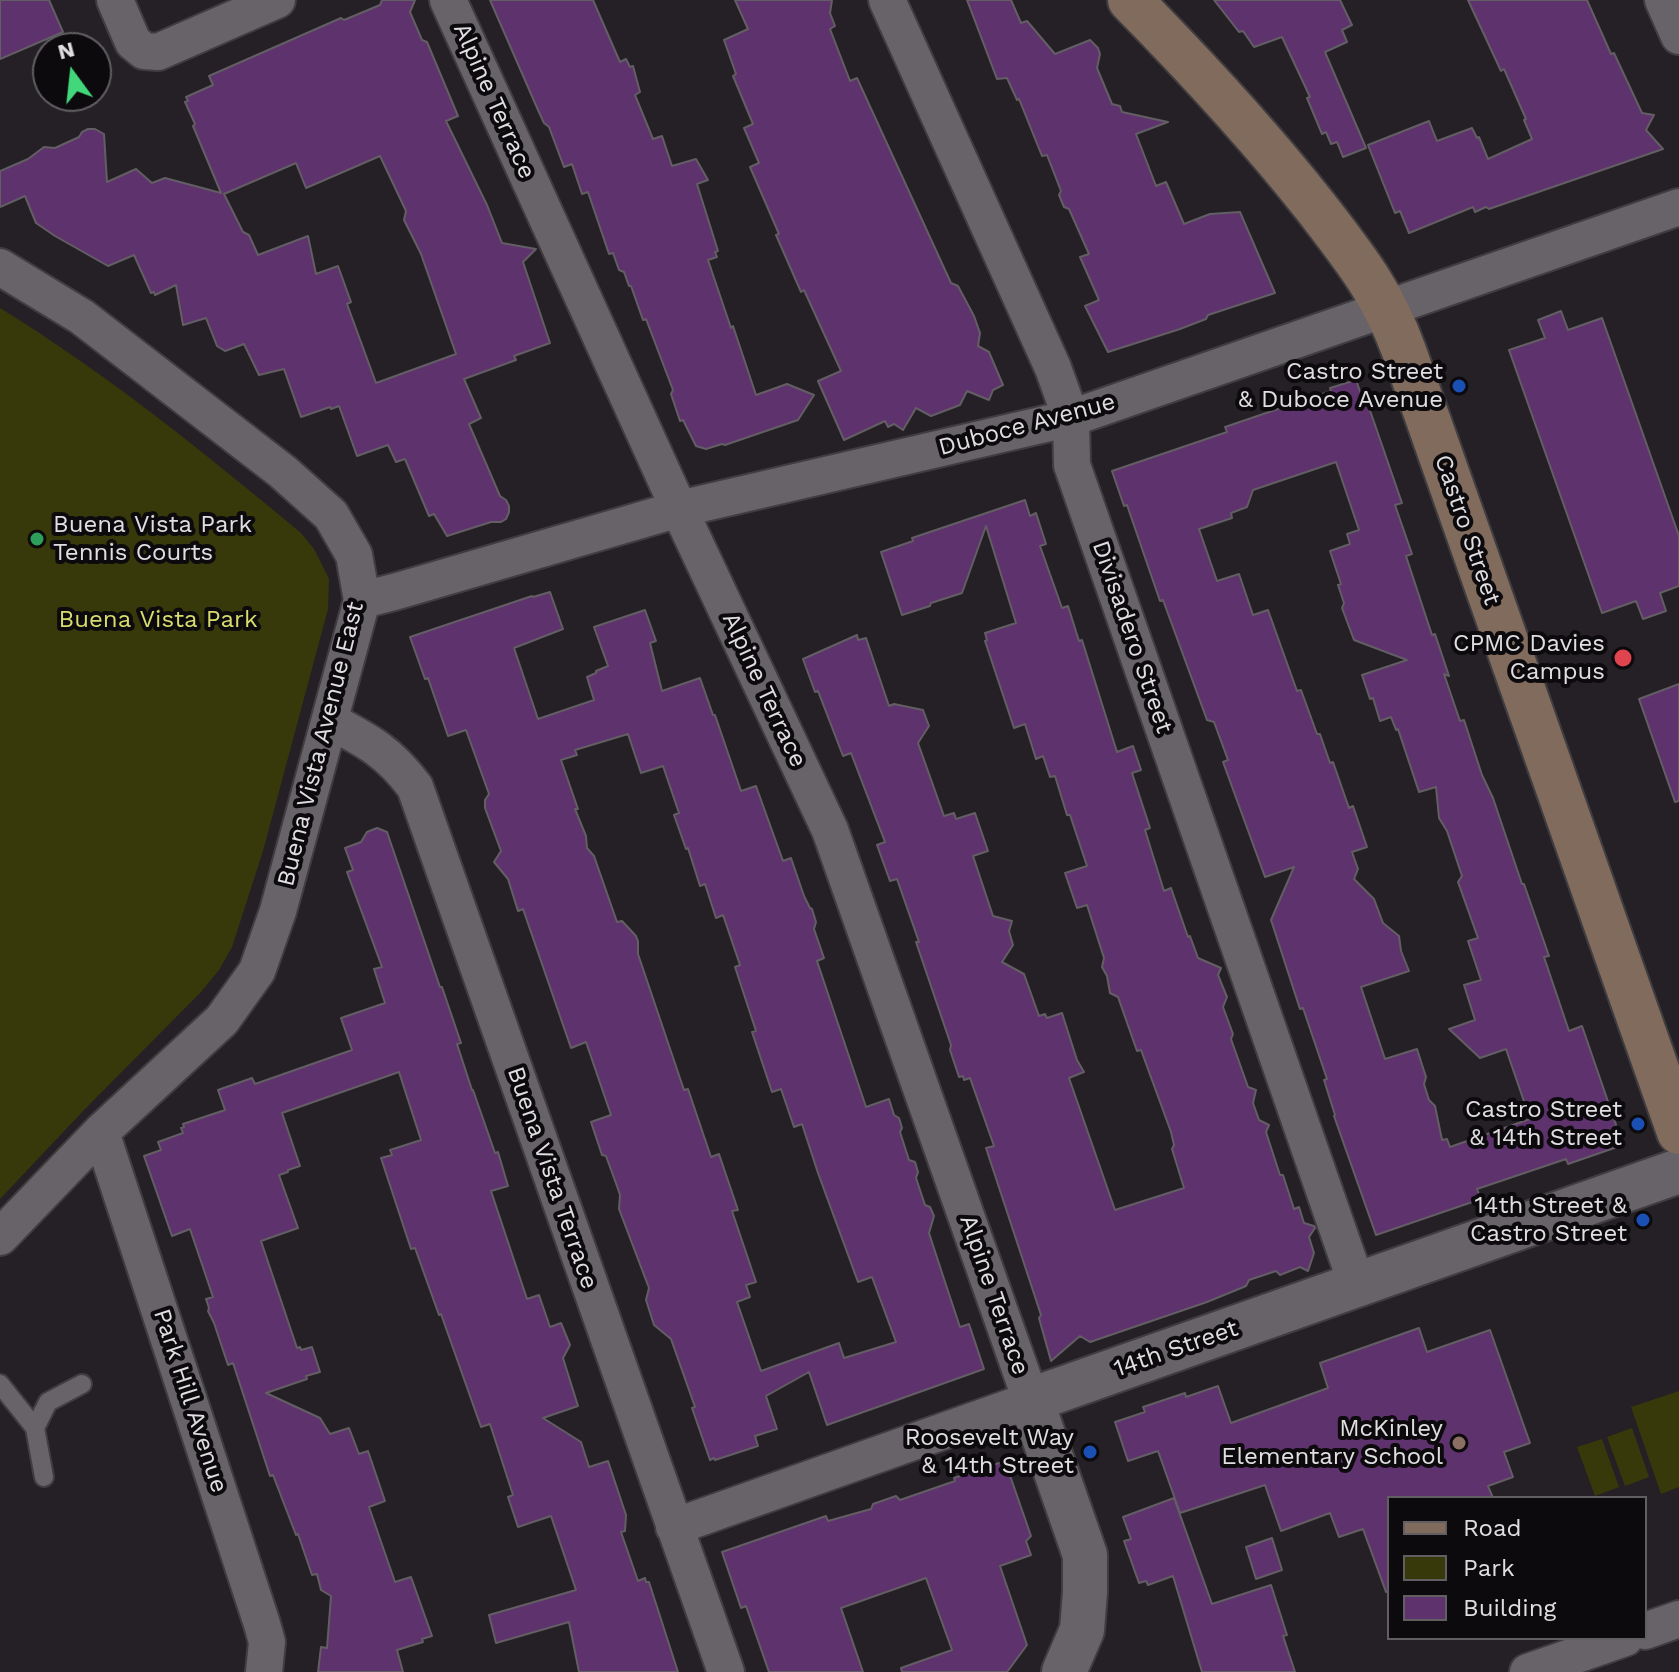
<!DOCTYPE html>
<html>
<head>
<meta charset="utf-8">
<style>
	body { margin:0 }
	#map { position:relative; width:1679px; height:1672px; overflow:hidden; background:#242025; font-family:"Work Sans",sans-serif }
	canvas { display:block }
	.legend { position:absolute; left:1387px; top:1496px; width:260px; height:144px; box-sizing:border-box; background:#0c0a0d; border:2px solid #615f62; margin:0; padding:10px 14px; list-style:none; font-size:24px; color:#e0dee1 }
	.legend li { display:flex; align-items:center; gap:16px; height:40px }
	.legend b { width:40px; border:2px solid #615f62 }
	.north { position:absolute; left:32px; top:32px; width:80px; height:80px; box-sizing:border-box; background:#0c0a0d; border:2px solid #615f62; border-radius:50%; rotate:345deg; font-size:22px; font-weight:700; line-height:32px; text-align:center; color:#e0dee1 }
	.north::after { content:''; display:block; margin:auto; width:28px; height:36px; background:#43d77b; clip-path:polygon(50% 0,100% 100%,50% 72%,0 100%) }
</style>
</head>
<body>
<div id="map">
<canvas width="1679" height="1672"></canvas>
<ul class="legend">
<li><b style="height:10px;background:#806b5d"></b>Road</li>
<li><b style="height:22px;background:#37390a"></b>Park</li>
<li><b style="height:22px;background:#5e326c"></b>Building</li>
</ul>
<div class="north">N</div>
</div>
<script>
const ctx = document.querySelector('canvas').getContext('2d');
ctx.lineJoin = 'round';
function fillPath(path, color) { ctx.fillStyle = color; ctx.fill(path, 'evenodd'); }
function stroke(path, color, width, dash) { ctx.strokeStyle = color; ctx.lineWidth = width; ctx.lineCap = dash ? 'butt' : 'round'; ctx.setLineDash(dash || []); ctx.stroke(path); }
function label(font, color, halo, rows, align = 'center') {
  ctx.font = font + ' "Work Sans",sans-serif'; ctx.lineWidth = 8; ctx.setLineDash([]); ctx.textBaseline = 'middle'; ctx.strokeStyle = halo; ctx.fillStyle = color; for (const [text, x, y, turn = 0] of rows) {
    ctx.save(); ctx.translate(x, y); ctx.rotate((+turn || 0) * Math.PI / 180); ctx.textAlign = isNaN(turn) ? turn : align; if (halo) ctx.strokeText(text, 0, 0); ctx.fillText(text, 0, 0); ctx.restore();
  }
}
const green = new Path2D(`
	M0,308C107,374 205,453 301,533L314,549L329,579L328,609L263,851L232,947L219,970L201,992L84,1110L0,1199Z
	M1679,1391V1487L1661,1494L1631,1407Z
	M1632,1428L1649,1477L1625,1486L1607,1437Z
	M1602,1439L1619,1487L1595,1496L1577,1447Z`);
const building = new Path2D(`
	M0,0H49L63,32L0,59Z
	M382,0H415L410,12L422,40L427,42L458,116L446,121L487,205L502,243L536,249L523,262L550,343L514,356L516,360L464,379L481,418L469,424L500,496L506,500L509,506V512L506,519L501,522H491L447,536L434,514L429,516L405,459L396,462L388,445L357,456L339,406L331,409L330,407L301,417L284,369L259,375L244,344L225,351L217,346L206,318L183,325L176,285L155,295L154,292L151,293L134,255L108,266L55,236L36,223L25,196L0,207V171L28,159L44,147L55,148L79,137L82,132L88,129H95L104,134L107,182L136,169L152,183L165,178L221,193L193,126L195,124L185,102L188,101L186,97L213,85L209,76L341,18L344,20L380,5ZM380,156L406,211L404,220L421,254L456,354L376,383L347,304L351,302L338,266L316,274L308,236L258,255L249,235L243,232L224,194L296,163L306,188Z
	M490,0H593L620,62L626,59L630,67L633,66L640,92L635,95L653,139L662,136L672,166L696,159L708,180L697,184L718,251L715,252L717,257L708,260L731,328L733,326L756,395L787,384L814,395L798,420L725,445L722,444L706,449L696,446L683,420L680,421L671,394L673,390L646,319L643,320L631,286H629L624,272L619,270L613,253L609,254L588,192L582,194L572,164L564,167L549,127L544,123L538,110Z
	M735,0H832L830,13L835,26L830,29L850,81L857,78L951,283L958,286L974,316L980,333L978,346L989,352L1003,385L993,390L989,400L967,391L960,405L931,416L916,408L903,430L894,424L888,427L885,421L844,440L818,381L841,371L804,290L801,292L776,235L779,234L750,167L759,163L744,128L753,124L733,76L736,74L724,40L748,29Z
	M967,0H1011L1021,23L1027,21L1055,54L1090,40L1098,48L1100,54L1097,68L1112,104L1120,106L1122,112L1168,122L1136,134L1156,186L1166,182L1184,224L1210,214L1240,212L1275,293L1208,315L1206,319L1180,329L1108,352L1085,306L1099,300L1080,257L1089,254L1069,209L1064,207L1059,195L1061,191L1047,155L1042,156L1019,99L1017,100L1007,78L997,79Z
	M1214,0H1340L1352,25L1342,30L1347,42L1325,52L1366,148L1343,157L1337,142L1331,144L1326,132L1322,134L1307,98L1310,97L1282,37L1254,47L1243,31L1239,32Z
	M1468,0H1587L1611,54L1614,53L1642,113L1654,115L1646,130L1663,149L1489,209L1486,207L1475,212L1473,207L1409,233L1400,211L1395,213L1368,145L1429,121L1437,141L1472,128L1477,138L1479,137L1488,159L1532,139L1524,120L1526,119L1504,69L1501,71Z
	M1561,311L1568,330L1602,318L1679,536V586L1660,593L1666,611L1643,619L1636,601L1602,613L1509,350L1545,338L1538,320Z
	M1356,380L1361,394L1364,393L1402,503L1395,505L1412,554L1406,556L1432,635L1435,634L1449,676L1444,674L1460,721L1464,720L1482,775L1493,798L1522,884H1524L1549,956L1544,957L1569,1031L1582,1026L1623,1145L1568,1164L1566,1159L1477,1189L1481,1199L1376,1235L1334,1116L1335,1115L1324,1080L1327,1079L1303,1008L1300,1009L1271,920L1294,867L1265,877L1223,762L1228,760L1214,722L1207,720L1163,600L1160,601L1127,505L1124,506L1112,471L1227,432L1225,427L1331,391L1330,388ZM1336,462L1359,530L1347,534L1350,544L1330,551L1341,584L1338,585L1344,603L1342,608L1354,640L1407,660L1362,675L1370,699L1373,698L1380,721L1391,717L1396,730L1398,729L1419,792L1436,787L1439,818L1447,831L1462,876L1458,882L1478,938L1468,941L1481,980L1464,985L1475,1020L1449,1029L1480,1058L1506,1049L1530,1119L1450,1147L1447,1139L1442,1140L1435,1106L1429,1100L1424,1084L1426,1077L1417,1049L1385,1059L1361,987L1409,971L1401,951L1399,936L1383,923L1374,899L1354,879L1358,869L1352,852L1367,847L1353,806L1349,808L1333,762L1330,763L1320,734H1317L1301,690L1297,691L1268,610L1253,615L1239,574L1217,581L1199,529L1232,518L1231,513L1247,507L1253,490Z
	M1025,500L1030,516L1036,513L1046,544L1040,546L1062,608L1068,606L1079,641L1082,640L1117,752L1133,746L1141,770L1132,773L1150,828L1145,830L1164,891L1171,888L1188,937L1190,936L1198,958L1221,968L1218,975L1227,997L1223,1007L1233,1034L1231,1039L1248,1087L1256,1090L1253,1103L1259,1120L1269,1125L1266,1132L1280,1175H1283L1294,1209L1299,1207L1304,1223L1314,1226L1315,1228L1309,1237L1314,1253L1308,1271L1300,1267L1280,1275L1276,1271L1249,1280L1246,1286L1207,1302L1090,1342L1080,1336L1051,1361L1039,1318L1041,1315L986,1148L994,1146L970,1078L964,1080L963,1076L959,1077L950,1050L951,1045L916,942H919L897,879L890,881L877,845L885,842L851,753L843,756L818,691L815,692L803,659L857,635L858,640L866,638L889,706L894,704L923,710L929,726L918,743L944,816L954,813L956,819L975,813L988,851L973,856L993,916L1012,921L1009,931L1013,945L1002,962L1024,974L1039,1016L1045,1014L1047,1018L1062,1013L1077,1060L1084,1072L1069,1078L1115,1210L1184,1188L1172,1149L1174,1145L1171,1132L1141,1050L1137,1051L1118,997L1110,993L1107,976L1102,967L1104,958L1087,905L1077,908L1065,873L1087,866L1070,815H1067L1055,776L1050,777L1043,756L1036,759L1025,724L1014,728L985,641L987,640L985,633L1016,623L986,526L962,593L931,603L930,606L902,615L881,552L913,541L912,538Z
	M550,592L563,629L514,648L538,719L594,700L587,677L596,673V671L608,666L594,627L645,610L656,641L650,643L662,691L700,678L713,715H715L741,791L756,786L783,861L791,858L804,896L810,908L812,909L816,922L814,929L824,958L817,961L866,1107L889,1099L894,1115L899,1118L902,1128L900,1132L909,1160L915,1162L918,1172L916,1178L925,1205L930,1207L934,1216L929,1233L946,1285L960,1327L969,1324L984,1369L827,1425L809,1372L766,1396L777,1429L755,1436L758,1446L715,1460L714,1458L710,1460L692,1408L695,1407L671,1339L654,1325L646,1300L649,1288L619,1209L620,1195L618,1189L606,1156L602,1155L591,1122L611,1115L586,1042L571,1048L523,909L518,911L508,879L494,862L501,851L485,808V800L489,794L466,730L448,736L428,678L425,679L410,637L532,596L533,597ZM628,734L641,773L663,766L679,813L674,815L686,849L688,848L700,886L705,884L716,918L723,915L740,965L735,967L756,1031L752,1032L772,1092L781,1089L794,1127L802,1124L818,1173L858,1282L872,1277L896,1342L844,1358L839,1343L761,1371L737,1302L750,1297L746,1285L756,1282L732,1211L738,1210L719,1154L711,1157L688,1089L684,1090L638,954V941L636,936L622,921L617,922L594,856L587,848L586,836L575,809H578L561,760L577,755L575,750Z
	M1679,684V801L1675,802L1639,699Z
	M377,828L387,832L440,987H442L461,1043L457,1044L472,1090H473L495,1153L498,1152L508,1186L491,1191L527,1299L539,1295L550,1327L561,1323L570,1345L563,1358L578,1406L543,1418L581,1442L589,1467L608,1461L626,1515L625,1531L621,1532L638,1581L645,1578L646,1582H649L678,1672H579L569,1622L496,1643L489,1615L576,1590L551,1516L518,1527L508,1497L513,1495L490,1424L481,1427L441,1314L439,1315L415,1248L411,1249L381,1158L392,1155L390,1150L421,1140L399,1072L282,1113L300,1166L288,1170V1172L279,1175L298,1228L261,1241L297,1348L300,1347L301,1350L312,1347L320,1372L306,1376L307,1379L266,1393L320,1418L330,1434L349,1428L359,1454L368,1451L385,1501L369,1507L395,1582L411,1577L432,1636L422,1639L423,1642L397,1650L403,1672H318L321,1647L327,1648L331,1596L321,1590L317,1574L312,1575L298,1534L296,1535L273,1475L270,1476L233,1363L228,1365L214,1323L208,1311L209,1308L206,1299L213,1297L190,1229L172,1236L144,1156L161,1150L158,1142L183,1133L181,1128L184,1127L183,1124L225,1110L218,1090L252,1078L255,1084L352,1050L341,1018L385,1003L374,969L382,967L347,872L353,870L345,848L361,842L367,832Z
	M1419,1328L1427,1352L1490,1330L1530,1443L1504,1452L1513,1477L1488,1486L1493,1498H1389V1591L1386,1592L1363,1529L1339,1537L1330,1513L1281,1531L1265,1485L1180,1513L1158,1451L1128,1461L1115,1422L1145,1412L1143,1407L1185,1393L1186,1397L1218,1386L1231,1423L1328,1388L1320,1363Z
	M1005,1461L1031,1536L1026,1541L1031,1555L1000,1566L1027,1645L1007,1672H902L901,1668L952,1650L926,1578L841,1608L863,1672H769L746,1606L741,1608L722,1552L826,1516L828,1521L871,1509L873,1504L896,1496L900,1500L955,1481L954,1478Z
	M1174,1498L1212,1604L1271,1585L1287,1635L1283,1636L1295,1672H1202L1173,1576L1148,1585L1146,1581L1139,1583L1124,1541L1131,1539L1123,1517Z
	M1272,1538L1282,1570L1256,1579L1246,1547Z`);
const service = new Path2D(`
	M0,1384L35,1428L44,1477
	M35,1428L48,1402L82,1384`);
const minor = new Path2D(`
	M115,0L133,42L144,51L158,52L277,0
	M448,0L679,509L830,830L1031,1400L674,1527
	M887,0L1053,368L1071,418L1072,465L1357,1285
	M1663,0L1679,36
	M0,267L82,317L283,472L331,515L354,555L362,600L278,911L257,971L222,1020L101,1132L0,1237
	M362,600L394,592L679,509L1071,418L1679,207
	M330,721C368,741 389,752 415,787L726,1672
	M101,1132L262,1624L267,1642L264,1672
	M1645,1631L1679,1619
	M1528,1672L1625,1638`);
const tertiary = new Path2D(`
	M1064,1672L1082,1630L1085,1592V1555L1031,1400L1679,1171`);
const secondary = new Path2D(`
	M1130,0C1196,67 1260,136 1318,210C1355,258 1383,293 1404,351L1679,1132`);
const markers = [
	[1459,386,8,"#1a4fb4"],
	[37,539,8,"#2e9e5b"],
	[1623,658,10,"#e0444e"],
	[1638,1124,8,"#1a4fb4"],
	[1643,1220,8,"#1a4fb4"],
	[1459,1443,8,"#8d6e63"],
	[1090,1452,8,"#1a4fb4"]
];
const streetNames = [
	["Alpine Terrace",494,101,66],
	["Duboce Avenue",1027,425,-15],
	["Castro Street",1467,530,71],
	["Divisadero Street",1132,637,71],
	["Alpine Terrace",764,690,65],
	["Buena Vista Avenue East",321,744,-76],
	["Buena Vista Terrace",552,1178,71],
	["Alpine Terrace",994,1295,71],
	["14th Street",1176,1349,-19],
	["Park Hill Avenue",190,1401,72]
];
const poiNames = [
	["Castro Street",1443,372],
	["& Duboce Avenue",1443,400],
	["Buena Vista Park",53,525,"left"],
	["Tennis Courts",53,553,"left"],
	["CPMC Davies",1605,644],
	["Campus",1605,672],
	["Castro Street",1622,1110],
	["& 14th Street",1622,1138],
	["14th Street &",1627,1206],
	["Castro Street",1627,1234],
	["McKinley",1443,1429],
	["Elementary School",1443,1457],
	["Roosevelt Way",1074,1438],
	["& 14th Street",1074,1466]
];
const parkNames = [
	["Buena Vista Park",158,620]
];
fillPath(green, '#37390a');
fillPath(building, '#5e326c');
stroke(building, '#625e64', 2);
stroke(service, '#403d41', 22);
stroke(minor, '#403d41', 40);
stroke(tertiary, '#403d41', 48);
stroke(secondary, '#403d41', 48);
stroke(service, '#676369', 18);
stroke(minor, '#676369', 36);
stroke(tertiary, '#676369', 44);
stroke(secondary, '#806b5d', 44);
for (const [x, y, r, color] of markers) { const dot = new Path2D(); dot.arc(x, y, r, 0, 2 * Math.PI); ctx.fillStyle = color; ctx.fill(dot); stroke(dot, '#0c0a0d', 3); }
label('24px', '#e0dee1', '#0c0a0d', streetNames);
label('24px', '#e0dee1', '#0c0a0d', poiNames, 'right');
label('24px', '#d7dc6c', '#0c0a0d', parkNames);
</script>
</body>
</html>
